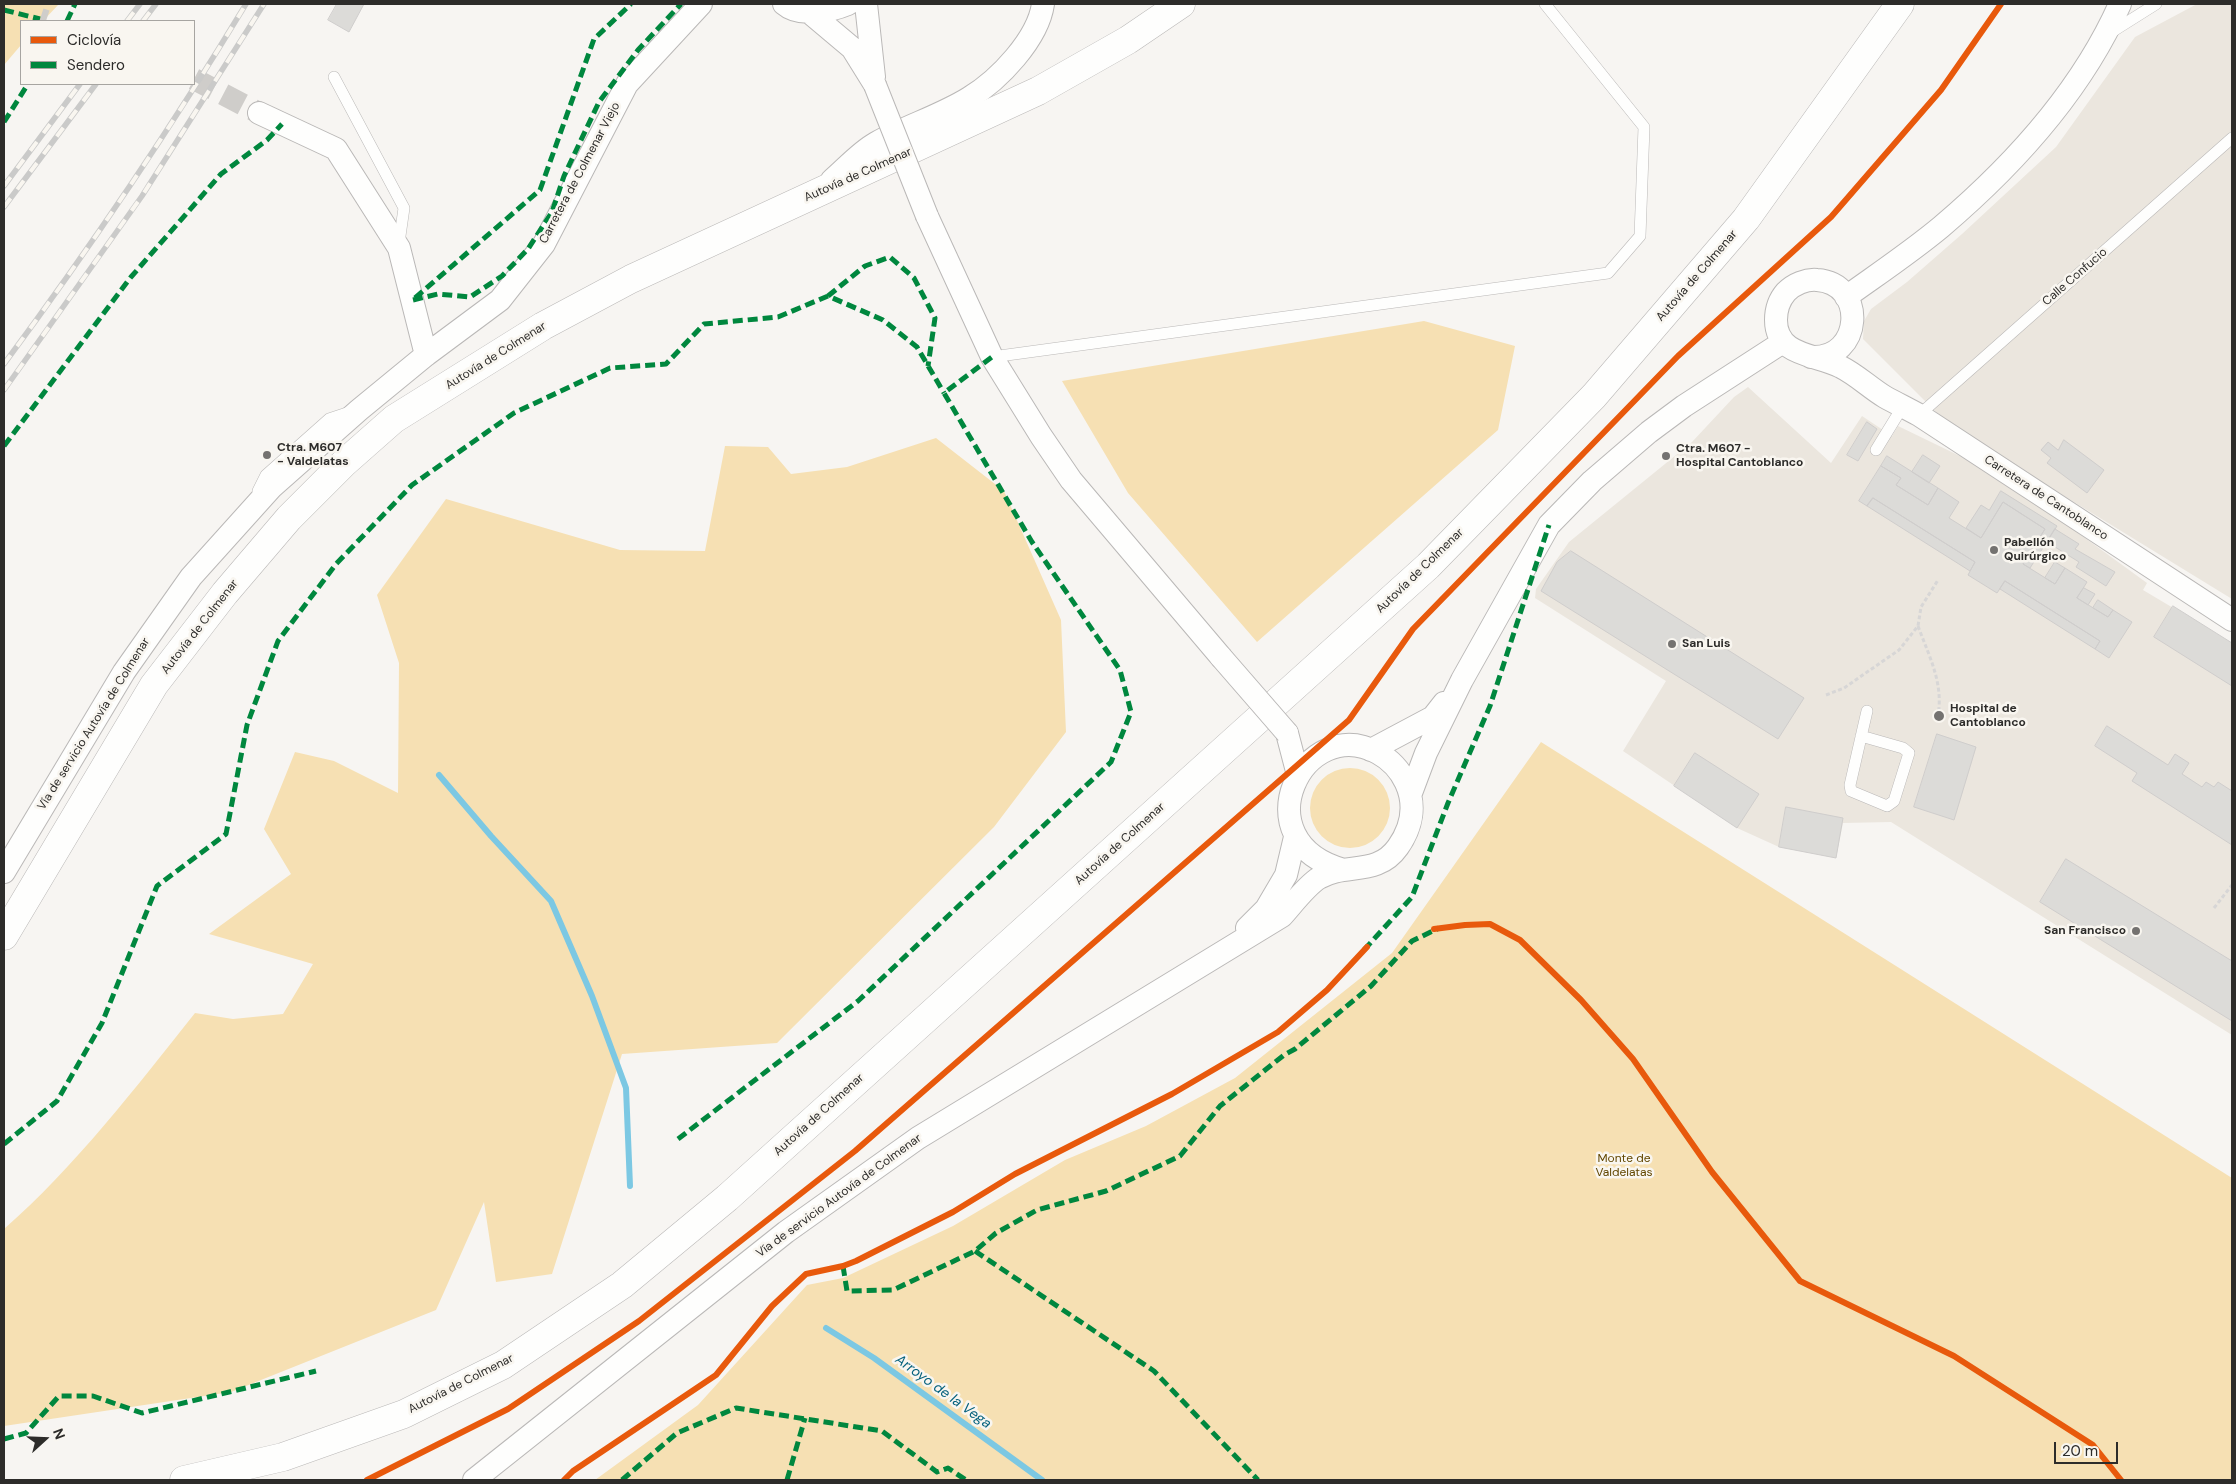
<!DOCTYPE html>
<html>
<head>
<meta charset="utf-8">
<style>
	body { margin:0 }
	#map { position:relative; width:2236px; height:1484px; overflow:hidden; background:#f7f5f2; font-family:"DM Sans",sans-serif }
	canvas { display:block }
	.frame { position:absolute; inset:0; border:5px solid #2d2c2a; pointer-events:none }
	.legend { position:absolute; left:20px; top:20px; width:175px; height:65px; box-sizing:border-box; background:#f9f6f0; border:1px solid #a7a5a1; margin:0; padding:6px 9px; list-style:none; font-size:15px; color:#2d2c2a }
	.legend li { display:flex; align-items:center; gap:10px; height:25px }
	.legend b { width:25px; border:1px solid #a7a5a1 }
	.north { position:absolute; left:20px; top:1414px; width:50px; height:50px; -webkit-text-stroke:4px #f9f6f0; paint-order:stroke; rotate:70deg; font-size:14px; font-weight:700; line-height:20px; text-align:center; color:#2d2c2a }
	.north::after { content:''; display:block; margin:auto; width:18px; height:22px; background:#2d2c2a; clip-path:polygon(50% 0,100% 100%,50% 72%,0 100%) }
	.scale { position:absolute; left:2054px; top:1442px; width:64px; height:22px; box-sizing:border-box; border:2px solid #2d2c2a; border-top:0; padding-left:6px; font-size:15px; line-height:18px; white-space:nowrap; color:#2d2c2a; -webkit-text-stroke:4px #f9f6f0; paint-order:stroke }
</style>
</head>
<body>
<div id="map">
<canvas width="2236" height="1484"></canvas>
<div class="frame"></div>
<ul class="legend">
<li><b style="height:6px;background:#e8590c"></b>Ciclovía</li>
<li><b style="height:6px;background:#00873e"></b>Sendero</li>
</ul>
<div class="north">N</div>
<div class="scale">20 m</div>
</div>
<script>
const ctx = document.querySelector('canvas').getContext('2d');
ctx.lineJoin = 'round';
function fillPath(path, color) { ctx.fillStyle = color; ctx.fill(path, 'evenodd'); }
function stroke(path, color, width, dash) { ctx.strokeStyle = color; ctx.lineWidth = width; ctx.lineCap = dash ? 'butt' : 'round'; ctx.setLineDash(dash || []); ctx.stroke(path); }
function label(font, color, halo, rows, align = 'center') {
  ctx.font = font + ' "DM Sans",sans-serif'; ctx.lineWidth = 5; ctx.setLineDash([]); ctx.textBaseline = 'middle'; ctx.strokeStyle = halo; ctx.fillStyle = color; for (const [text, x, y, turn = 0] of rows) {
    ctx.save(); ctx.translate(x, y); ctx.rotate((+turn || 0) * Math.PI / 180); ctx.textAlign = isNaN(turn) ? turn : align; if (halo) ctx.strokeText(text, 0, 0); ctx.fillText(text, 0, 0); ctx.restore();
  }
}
const built = new Path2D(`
	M2197,4H2232V599L1950,426L1863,339L1864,321L1871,309L1907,282L1962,234L2056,147L2135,37Z
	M1748,387L1831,463L1862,416L1892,436L1898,426L1997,474L2147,583L2143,590L2232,643V1035L1891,822L1843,823L1836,858L1779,847L1737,828L1623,751L1666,681L1535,598L1536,589L1569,542L1692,442L1734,397Z`);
const green = new Path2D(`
	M4,4H59L43,21H21V45L4,65Z
	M1424,321L1515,346L1498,430L1257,642L1128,493L1062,381Z
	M936,438L1004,491L1061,620L1066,732L994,827L777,1043L622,1054L552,1274L496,1282L484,1202L436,1310L231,1392L4,1426V1229C74,1168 137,1086 195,1013L233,1019L283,1014L313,964L209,934L291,874L264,829L295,752L334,761L398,793L399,663L377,595L446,499L620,550L705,551L725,446L768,447L791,474L847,467Z
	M1541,742L2232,1178V1480H595L698,1405L807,1285L843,1278L953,1226L1065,1160L1146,1126L1235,1078L1392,953Z
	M1310 808a40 40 0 1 1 80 0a40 40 0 1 1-80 0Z`);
const stream = new Path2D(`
	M439,775L491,836L551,901L592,996L626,1088L630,1186
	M826,1328L874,1358L1042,1480`);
const building = new Path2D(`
	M337,4H364L349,32L328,20Z
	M1867,422L1877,429L1858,461L1847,455Z
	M2064,440L2104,470L2087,493L2047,463L2051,458L2041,450L2048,442L2058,450Z
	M1923,455L1940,466L1929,483L1912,472Z
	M1887,456L1938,488L1928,505L1896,485L1901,478L1881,466Z
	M1881,466L1901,478L1896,485L1928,505L1938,488L1959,502L1949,518L1981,538L2003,502L2045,529L2023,564L2055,584L2065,568L2087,582L2077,598L2108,617L2113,610L2132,622L2109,658L2095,649L2100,641L2005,581L1997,593L1968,575L1975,562L1873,498L1867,506L1859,501Z
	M2001,491L2057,526L2030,568L2023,564L2045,529L2003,502L1981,538L1966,528L1981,505L1989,510Z
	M1873,498L1975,562L1970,571L1867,506Z
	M2055,529L2079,544L2075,549L2115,572L2106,586L2076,567L2079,562L2047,542Z
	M1571,551L1804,698L1778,739L1541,591L1557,562Z
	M2055,562L2065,568L2055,584L2045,578Z
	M2005,581L2100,641L2095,649L2000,589Z
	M2084,588L2095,594L2088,605L2077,598Z
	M2098,600L2113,610L2108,617L2093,608Z
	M2173,606L2232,643V686L2154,637Z
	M2107,726L2168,765L2175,754L2189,763L2182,774L2202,787L2206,782L2214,787L2218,782L2232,791V845L2132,781L2137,773L2095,746Z
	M1937,734L1976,747L1954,820L1914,807Z
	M1695,753L1759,794L1737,828L1674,786Z
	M1786,807L1843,818L1836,858L1779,847Z
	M2066,859L2232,961V1021L2040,902Z`);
const minorTunnel = new Path2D(`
	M40,19L46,21
	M194,79L259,113`);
const path = new Path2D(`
	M1918,626C1930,659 1945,685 1937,721
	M1826,695L1844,688L1899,650L1918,626L1921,607L1938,580
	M2214,908L2232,885`);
const service = new Path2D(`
	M2110,33L2156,4
	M334,77L404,208L399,243
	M992,357L1608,273L1640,236L1644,127L1545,4
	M1919,415L2232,138
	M1876,450L1903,406
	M258,491L266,475L329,419L347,413
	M1861,736L1903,748L1909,753L1894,801L1887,806L1851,791L1850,785L1867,711`);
const minor = new Path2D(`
	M784,4C800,18 831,11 848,4
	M866,4L874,77
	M808,11L852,48L875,85
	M259,113L336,149L399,248L426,355
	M832,180C846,168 860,152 876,143C906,126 940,116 969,98C999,80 1038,39 1043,4
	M927,216L992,357L1041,436L1071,480L1221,657
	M1846,297C1878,274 1911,252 1941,227C2014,165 2081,92 2120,4
	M1811,357C1863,360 1867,283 1817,280C1806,279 1794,284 1786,292C1779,300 1776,310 1776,320C1776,357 1817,354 1841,367C1857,375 1870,388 1885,397C1896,403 1908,409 1919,415L2232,620
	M1287,733L1298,775
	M1371,750L1433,717L1444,703
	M1411,793L1426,753L1462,680L1549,525L1592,481L1649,432L1684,406L1783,342
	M4,872L124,672L191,577L272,487L359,410L426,355L500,300L544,244L627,84L701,4
	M1247,928L1266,909L1286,875L1295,837
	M474,1480L786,1232L918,1138L1282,916C1292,905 1307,885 1319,878C1345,862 1377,877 1398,847C1412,827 1416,805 1406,783C1400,770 1391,760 1378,753C1304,712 1239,841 1344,870`);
const motorway = new Path2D(`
	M4,936L154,685L225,593L289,518L343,464L394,419L543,326L631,279L1038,91L1128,40L1181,4
	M184,1480L283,1457L404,1414L503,1365L622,1285L727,1198L1428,566L1594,396L1746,219L1900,4`);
const rail = new Path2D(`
	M127,21L140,4
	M143,21L156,4
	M4,186L80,84
	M4,207L96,84
	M4,364C90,248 171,128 246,4
	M4,390L142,196L264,4`);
const minorBridge = new Path2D(`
	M875,85L927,216
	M1221,657L1287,733`);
const quiet = new Path2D(`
	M4,10L40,19
	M67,21L75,4
	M4,122L28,84
	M828,296L865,266L890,257L914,278L935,318L928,366
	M415,298L540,190L594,39L631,4
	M413,300L438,294L470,297L502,276L528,249L552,212L564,176L599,102L638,50L681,4
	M4,446L131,277L221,174L267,140L282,124
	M1364,950L1412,897L1448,803L1490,706L1549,525
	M678,1139L858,1001L1111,762L1131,712L1120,670L1032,542L944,393L992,357
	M4,1144L57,1101L102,1023L157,886L226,834L247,725L278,641L336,564L412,485L514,413L610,368L666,364L704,324L778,317L828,296L883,320L917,347L944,393
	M975,1251L1154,1371L1258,1480
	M843,1266L847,1291L893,1290L975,1251L996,1233L1037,1210L1106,1191L1180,1156L1220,1106L1284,1055L1295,1049L1371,986L1412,941L1439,928
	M4,1439L26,1433L59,1396H93L142,1413L316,1371
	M622,1480L677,1433L736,1408L882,1431L937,1472L948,1468L966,1480
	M787,1480L805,1418`);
const cycleway = new Path2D(`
	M1434,929L1465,925L1490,924L1520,940L1581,1000L1633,1059L1712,1172L1800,1281L1954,1356L2093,1445L2121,1480
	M367,1480L508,1409L639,1321L855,1151L1349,720L1413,629L1678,356L1831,217L1941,90L2001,4
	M564,1480L573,1471L716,1375L772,1306L806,1274L843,1266L856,1261L953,1212L1015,1174L1172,1094L1278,1032L1327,990L1367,947`);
const markers = [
	[267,455,5,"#747270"],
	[1666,456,5,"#747270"],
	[1994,550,5,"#747270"],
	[1672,644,5,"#747270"],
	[1939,716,6,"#747270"],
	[2136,931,5,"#747270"]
];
const streetNames = [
	["Carretera de Colmenar Viejo",580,173,-62],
	["Autovía de Colmenar",858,175,-24],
	["Autovía de Colmenar",1697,276,-49],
	["Calle Confucio",2075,277,-41],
	["Autovía de Colmenar",496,356,-32],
	["Carretera de Cantoblanco",2046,498,33],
	["Autovía de Colmenar",1420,571,-44],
	["Autovía de Colmenar",200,627,-52],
	["Vía de servicio Autovía de Colmenar",94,724,-58],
	["Autovía de Colmenar",1120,844,-42],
	["Autovía de Colmenar",819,1115,-42],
	["Vía de servicio Autovía de Colmenar",839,1196,-36],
	["Autovía de Colmenar",461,1384,-27]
];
const poiNames = [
	["Ctra. M607",277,448],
	["- Valdelatas",277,462],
	["Ctra. M607 -",1676,449],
	["Hospital Cantoblanco",1676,463],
	["Pabellón",2004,543],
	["Quirúrgico",2004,557],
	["San Luis",1682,644],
	["Hospital de",1950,709],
	["Cantoblanco",1950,723],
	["San Francisco",2126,931,"right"]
];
const parkNames = [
	["Monte de",1624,1159],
	["Valdelatas",1624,1173]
];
const waterNames = [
	["Arroyo de la Vega",943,1392,36]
];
fillPath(built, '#ebe6de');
fillPath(green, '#f6e0b3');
stroke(stream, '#7cc8e3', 6);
fillPath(building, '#dcdbd8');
stroke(building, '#cfcdcc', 1);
stroke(minorTunnel, '#cfcdca', 22, [22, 11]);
stroke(service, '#bab8b7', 12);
stroke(minor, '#bab8b7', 24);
stroke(motorway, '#bab8b7', 29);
stroke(path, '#d7d6d6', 3, [4, 2.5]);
stroke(service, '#fefefd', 11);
stroke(minor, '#fefefd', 22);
stroke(motorway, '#fefefd', 28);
stroke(rail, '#cacac9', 5.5);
stroke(rail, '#f9f6f0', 4, [11]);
stroke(minorBridge, '#bab8b7', 24, []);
stroke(minorBridge, '#fefefd', 22);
stroke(quiet, '#00873e', 5, [10, 5]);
stroke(cycleway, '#e8590c', 6);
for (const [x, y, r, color] of markers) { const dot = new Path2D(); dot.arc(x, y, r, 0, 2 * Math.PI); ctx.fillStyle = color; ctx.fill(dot); stroke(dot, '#f9f6f0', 2); }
label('12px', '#2d2c2a', '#f9f6f0', streetNames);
label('bold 12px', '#2d2c2a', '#f9f6f0', poiNames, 'left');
label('12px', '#624700', '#f9f6f0', parkNames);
label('italic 14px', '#04607c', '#f9f6f0', waterNames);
</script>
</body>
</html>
